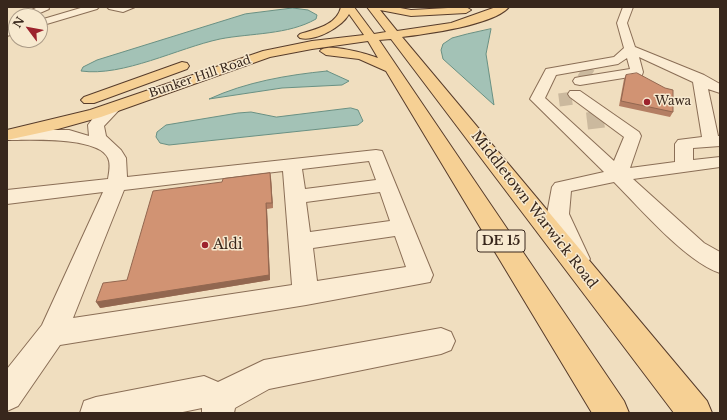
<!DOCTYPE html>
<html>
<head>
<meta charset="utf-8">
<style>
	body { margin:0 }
	#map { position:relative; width:727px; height:420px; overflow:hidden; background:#f0debf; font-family:"Libre Baskerville",serif }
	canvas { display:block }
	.frame { position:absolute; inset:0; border:8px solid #38271c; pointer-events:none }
	.north { position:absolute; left:8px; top:8px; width:40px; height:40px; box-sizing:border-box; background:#f7e9cf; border:1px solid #ab9b87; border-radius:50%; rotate:302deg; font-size:11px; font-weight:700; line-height:16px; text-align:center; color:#38271c }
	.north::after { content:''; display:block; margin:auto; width:14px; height:18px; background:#9c232d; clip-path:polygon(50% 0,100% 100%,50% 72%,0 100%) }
</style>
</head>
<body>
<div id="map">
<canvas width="727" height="420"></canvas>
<div class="frame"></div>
<div class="north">N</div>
</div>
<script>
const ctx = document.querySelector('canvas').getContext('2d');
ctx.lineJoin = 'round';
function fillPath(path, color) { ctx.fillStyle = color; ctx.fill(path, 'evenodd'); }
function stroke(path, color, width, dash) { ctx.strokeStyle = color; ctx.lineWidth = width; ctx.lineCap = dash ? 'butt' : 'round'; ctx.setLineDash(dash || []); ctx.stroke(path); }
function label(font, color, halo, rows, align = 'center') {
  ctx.font = font + ' "Libre Baskerville",serif'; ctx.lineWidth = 3; ctx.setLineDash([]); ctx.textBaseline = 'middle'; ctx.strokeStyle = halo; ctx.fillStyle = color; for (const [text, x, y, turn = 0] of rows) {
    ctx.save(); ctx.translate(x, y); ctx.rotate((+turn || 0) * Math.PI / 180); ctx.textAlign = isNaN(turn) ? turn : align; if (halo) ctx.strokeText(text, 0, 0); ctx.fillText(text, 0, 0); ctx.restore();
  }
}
const water = new Path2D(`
	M293,8L308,10L317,15L316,19C288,35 251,33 220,39C178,48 123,77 81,71L83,67L97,60L245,14Z
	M491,29L486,54L494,105L443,59L441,50L443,44L452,38L467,34Z
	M327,71L349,81L342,85L282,88L209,99C246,82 287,75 327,71Z
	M351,108L358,110L363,121L358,125L169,145L160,143L156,137L157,132L166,125L238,113L251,112L276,117Z`);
const minorTunnelFar1 = new Path2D(`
	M581,70L591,76
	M559,100L574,98`);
const minorTunnel = new Path2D(`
	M587,121L604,119`);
const minor = new Path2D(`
	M38,7H48L49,9L33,16H19Z
	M84,7H99L97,9L40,26V20Z
	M107,7H135L123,12L109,9Z
	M623,7H633L627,23L635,47L704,75L720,84V93L708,89L718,136H720V146L693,148V160L720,157V167L633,179L704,243L720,252V273C686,262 640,208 614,182L571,191L569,214L590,259L586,265L578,268L570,265L547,214L552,187L555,183L604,172L530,99L546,69L614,57L624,48L617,23ZM639,57L693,82L702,137L678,140L675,144V162L630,168L641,136L639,132L580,91H570L568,94L570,97L624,137L614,161L545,98L556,75L618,64L627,58L630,69L580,77L575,78L573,81L575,84L580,85L642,75L643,72Z
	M16,27V33L7,36V30Z
	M113,103L118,105L121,108L104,126L106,136L121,150L126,158L127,177L376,150L382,151L433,275L430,282L306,305L60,345L18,406L7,411V369L42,325L103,192L7,204V190L108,179C109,173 111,164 108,158C98,136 28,140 7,140V130H69L89,136L88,125C93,117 104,106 113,103ZM369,161L376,180L305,189L302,169ZM283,171L292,285L73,318L124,190ZM380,192L390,221L310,232L306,202ZM395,236L406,267L317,281L313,248Z
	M441,328L451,332L455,341L451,350L441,354L269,389L235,408L234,413H202V408L178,413H80L84,401L96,397L204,376L218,382L264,360Z`);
const major = new Path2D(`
	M341,7H354L374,34L386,32L367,7H395L411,10L466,7L471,10L466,13L411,16L380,10L397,31L451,23L496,7H509C494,25 426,34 402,37L707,401L712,413H674L391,39L379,40L624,401L629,413H592L386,71L359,59L326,55L320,51C326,42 368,54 378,58L368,41L312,49L270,57L101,117L58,129L7,140V130L90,110L263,51L312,41L364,35L349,14C342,27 315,42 300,38L298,36L300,34C316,29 337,25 341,7Z
	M182,62L187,63L189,66L187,69L94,103H84L81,100L84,97Z`);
const wall = new Path2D(`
	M626,75L673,112L670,117L619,106L624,79Z
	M270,173L271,178L273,208L267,209L270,280L100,308L222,182Z`);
const shadedWall = new Path2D(`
	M270,173L271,178L273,208L272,203Z
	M266,203L267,209L270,280L100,308L96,302Z`);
const building = new Path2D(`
	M637,73L665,88L673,90V112L621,101L626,75Z
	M270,173L272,203H266L269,275L96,302L103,283L127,280L153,191L222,182L223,179Z`);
const markers = [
	[647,102,4,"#9c232d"],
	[205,245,4,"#9c232d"]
];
const farStreetnames = [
	["Bunker Hill Road",200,77,-19]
];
const farPoinames = [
	["Wawa",655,102]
];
const shields = [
	[501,241,48]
];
const shieldNames = [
	["DE 15",501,241]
];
const streetNames = [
	["Middletown Warwick Road",534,210,52]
];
const poiNames = [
	["Aldi",213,245]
];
fillPath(water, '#a3c2b6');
stroke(water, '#699083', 1);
stroke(minorTunnelFar1, '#cbb99e', 13, [13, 6]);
stroke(minorTunnel, '#cbb99e', 17, [17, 8]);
stroke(minor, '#8a6e56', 2);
stroke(major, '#573c2b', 2);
fillPath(minor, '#fbecd3');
fillPath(major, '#f6d094');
fillPath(wall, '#b47e63');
fillPath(shadedWall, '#926750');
fillPath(building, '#d19373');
stroke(building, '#926750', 1);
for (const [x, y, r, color] of markers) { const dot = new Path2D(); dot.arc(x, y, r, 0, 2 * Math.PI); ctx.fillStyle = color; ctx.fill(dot); stroke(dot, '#f7e9cf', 1.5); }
label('12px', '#38271c', '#f7e9cf', farStreetnames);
label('12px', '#38271c', '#f7e9cf', farPoinames, 'left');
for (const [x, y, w] of shields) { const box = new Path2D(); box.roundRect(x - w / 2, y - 11, w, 22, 3); ctx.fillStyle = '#f7e9cf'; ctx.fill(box); stroke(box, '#38271c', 1); }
label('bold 13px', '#38271c', null, shieldNames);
label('14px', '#38271c', '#f7e9cf', streetNames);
label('14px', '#38271c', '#f7e9cf', poiNames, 'left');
</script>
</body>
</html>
